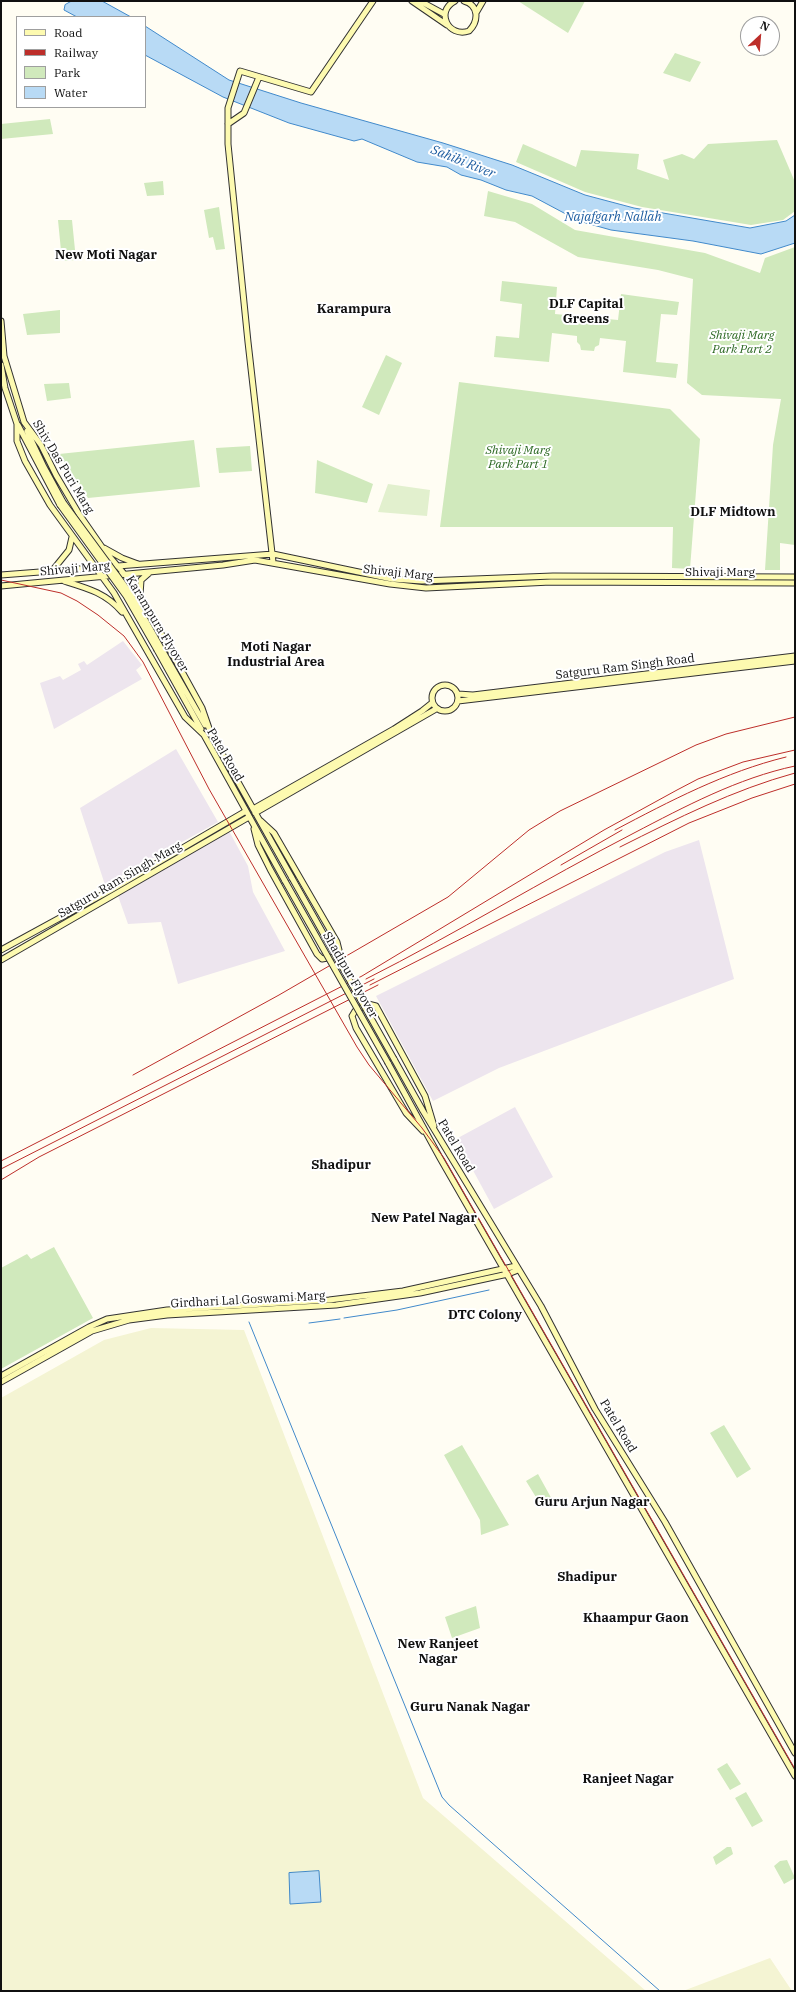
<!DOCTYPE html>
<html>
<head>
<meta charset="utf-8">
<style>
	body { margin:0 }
	#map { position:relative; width:796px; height:1992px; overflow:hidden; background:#fffdf3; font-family:"IBM Plex Serif",serif }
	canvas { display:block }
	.frame { position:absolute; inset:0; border:2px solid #101010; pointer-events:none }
	.legend { position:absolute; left:16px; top:16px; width:130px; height:92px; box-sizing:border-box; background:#fff; border:1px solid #9f9f9f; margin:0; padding:5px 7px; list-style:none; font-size:12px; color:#101010 }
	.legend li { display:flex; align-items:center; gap:8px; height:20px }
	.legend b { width:20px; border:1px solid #9f9f9f }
	.north { position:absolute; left:740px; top:16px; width:40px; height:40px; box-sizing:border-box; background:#fff; border:1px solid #9f9f9f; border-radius:50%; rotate:26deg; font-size:11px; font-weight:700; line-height:16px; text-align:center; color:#101010 }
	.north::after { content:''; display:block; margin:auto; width:14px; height:18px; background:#bd2e2a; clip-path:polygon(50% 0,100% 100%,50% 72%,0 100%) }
</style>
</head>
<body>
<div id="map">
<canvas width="796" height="1992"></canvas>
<div class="frame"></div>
<ul class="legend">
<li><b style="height:5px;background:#fdfab0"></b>Road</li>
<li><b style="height:5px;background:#bd2e2a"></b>Railway</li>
<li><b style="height:11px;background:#d0e9bc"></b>Park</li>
<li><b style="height:11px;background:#b8daf5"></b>Water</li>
</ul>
<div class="north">N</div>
</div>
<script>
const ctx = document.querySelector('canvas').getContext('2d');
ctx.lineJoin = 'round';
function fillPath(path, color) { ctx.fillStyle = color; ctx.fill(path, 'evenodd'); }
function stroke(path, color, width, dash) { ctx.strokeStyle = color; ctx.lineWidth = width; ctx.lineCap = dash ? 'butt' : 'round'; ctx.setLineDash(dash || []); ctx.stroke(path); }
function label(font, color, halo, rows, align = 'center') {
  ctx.font = font + ' "IBM Plex Serif",serif'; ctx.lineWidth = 4; ctx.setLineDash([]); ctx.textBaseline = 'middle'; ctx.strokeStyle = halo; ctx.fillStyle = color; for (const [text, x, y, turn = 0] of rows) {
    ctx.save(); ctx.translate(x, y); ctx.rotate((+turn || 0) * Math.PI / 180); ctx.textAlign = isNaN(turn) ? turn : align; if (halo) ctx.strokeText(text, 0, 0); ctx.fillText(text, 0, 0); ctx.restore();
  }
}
const industrial = new Path2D(`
	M123,641L142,665L136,670L142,679L54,729L40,683L60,676L63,680L81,670L78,664L84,661L87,665Z
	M176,749L218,822L105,885L80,808Z
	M229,831L248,866L253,892L285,951L178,984L161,922L128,924L117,893Z
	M699,840L734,979L499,1068L433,1101L376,996L665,852Z
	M515,1107L553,1177L494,1209L456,1139Z`);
const farmland = new Path2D(`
	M151,1328L244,1330L423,1798L646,1991H1V1398L104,1340Z
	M770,1958L792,1991H683Z`);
const green = new Path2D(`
	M518,1H585L568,33Z
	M675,53L701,62L690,82L663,73Z
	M50,119L53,134L1,139V124Z
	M777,140L795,182V211L783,220L751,225L642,207L585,192L516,162L523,144L576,167L581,150L639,154L637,169L669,180L663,160L682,154L694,159L708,144Z
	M163,181L164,195L147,196L144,183Z
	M488,191L532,204L575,230L705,253L760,273L765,258L795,247V545L780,543V570H765L773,445L781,399L702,395L687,383L693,279L658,270L578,257L515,222L484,216Z
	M219,207L225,249L216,250L213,237L209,238L204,210Z
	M58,220H72L76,260L62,261Z
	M502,281L557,287L555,314L618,320L621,294L679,302L677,315L661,314L656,362L678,364L676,378L623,372L626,341L600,338L599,345L595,347L594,351L581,350L580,345L577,342V336L552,333L549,362L494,357L496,336L519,338L522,304L500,301Z
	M60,310V333L27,335L23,314Z
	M386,355L402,363L379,415L362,407Z
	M459,382L670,409L700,439L690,569L672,568L673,527H440Z
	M69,383L71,398L47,401L44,384Z
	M194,440L200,487L88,498L59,454Z
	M250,446L252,471L219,473L216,448Z
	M317,460L373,484L367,503L315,493Z
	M54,1247L93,1318L1,1369V1268L27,1254L31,1259Z
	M724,1425L751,1469L737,1478L710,1433Z
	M462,1445L509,1525L481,1535L480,1520L444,1455Z
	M538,1474L554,1503L542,1507L526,1481Z
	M476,1606L480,1628L452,1638L445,1617Z
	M727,1763L741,1784L730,1790L717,1769Z
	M746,1792L763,1821L752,1827L735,1798Z
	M727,1847H731L733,1854L716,1865L713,1857Z
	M787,1860L795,1878L784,1884L774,1866L780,1861Z`);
const pitch = new Path2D(`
	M388,484L430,490L427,516L378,512Z`);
const water = new Path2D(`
	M72,1H102L131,17H77L64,10L65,5Z
	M145,26L229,80L301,103L443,143L512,165L585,195L634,208L750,228L786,221L795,215V243L761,254L693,241L611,230L579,221L532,196L506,190L481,180L461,175L447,167L417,162L362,139L354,141L289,123L223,97L145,55Z
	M319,1871L321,1902L290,1904L289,1873Z`);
const stream = new Path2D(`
	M344,1318L397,1310L489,1290
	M249,1322L442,1797L449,1805L660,1991
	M309,1323L340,1319`);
const secondary = new Path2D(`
	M412,1L447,25
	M420,1L444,14
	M455,1C435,11 448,38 469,31C479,21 479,5 464,1
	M476,13L483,1
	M228,124L244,113L259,77
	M1,321L4,356L24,422L41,445L56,475L79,514L104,550L132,583L142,599L202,708L211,734L292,878
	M1,365L5,388L17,424V441L25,461L50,505L114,593L185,717L204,735L285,881
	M18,425L60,505
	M27,431L44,467L63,502
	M104,548L122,558L138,564
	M273,562L248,342L228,144V108L240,71L311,92L373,1
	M52,571L69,550L72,537
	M1,575L273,554L392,579L422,581L553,576L795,577
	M64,581C87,588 106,593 122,612
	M1,586L223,565L255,560L390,584L426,588L551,582L795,583
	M140,595L141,580L149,573
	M161,648L205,725
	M157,650L201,729
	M432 698a13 13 0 1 1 26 0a13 13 0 1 1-26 0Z
	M458,694L473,695L795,656
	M458,701L795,661
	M253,809L394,729L422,711L432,703
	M255,813L436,709
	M254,829L258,845L270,869L317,954L322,959L333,957L339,950L337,942L274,833L261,821
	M1,950L109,891L246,811
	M1,960L249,817
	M394,1059L423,1111L541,1306L595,1409L665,1522L795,1753
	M388,1063L440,1158L795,1776
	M423,1131L406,1113L356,1028L352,1016L355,1011L368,1004L376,1006L425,1096L434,1126
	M1,1376L89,1327L107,1319L167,1310L329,1300L403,1291L516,1266
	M1,1382L92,1331L129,1320L167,1315L336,1305L420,1293L508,1274L518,1270`);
const rail = new Path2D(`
	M1,580L61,593L77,601L98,615L124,636L143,662L209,789L357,1047L369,1065L422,1128L444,1158L795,1769
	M615,830C670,801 725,772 786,757
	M620,847C678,818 733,790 795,773
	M561,865L622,830
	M366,979C457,933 543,880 634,833C684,807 738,778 795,766
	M370,985L689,823L752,798L795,784
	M133,1075L279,995L448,897L529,830L560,811L696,745L726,734L795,717
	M1,1161L362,976L604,830L677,790L698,779L743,762L795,750
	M1,1169L374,979
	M1,1180L39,1157L378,985`);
const secondaryBridge = new Path2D(`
	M63,502L130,593L161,648
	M60,505L126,596L157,650
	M292,878L394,1059
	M285,881L388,1063`);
const parkNames = [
	["Shivaji Marg",742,336],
	["Park Part 2",742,350],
	["Shivaji Marg",518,451],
	["Park Part 1",518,465]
];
const streetNames = [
	["Shiv Das Puri Marg",63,467,59],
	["Shivaji Marg",75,569,-5],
	["Shivaji Marg",398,573,6],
	["Shivaji Marg",720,573],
	["Karampura Flyover",157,624,59],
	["Satguru Ram Singh Road",625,667,-7],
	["Patel Road",225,755,59],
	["Satguru Ram Singh Marg",120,880,-30],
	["Shadipur Flyover",350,975,60],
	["Patel Road",456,1146,59],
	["Girdhari Lal Goswami Marg",248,1300,-3],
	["Patel Road",618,1426,59]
];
const waterNames = [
	["Sahibi River",463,162,22],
	["Najafgarh Nallah",613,217]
];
const neighbourhoodNames = [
	["New Moti Nagar",106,255],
	["DLF Capital",586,304],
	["Greens",586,319],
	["Karampura",354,309],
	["DLF Midtown",733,512],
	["Moti Nagar",276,647],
	["Industrial Area",276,662],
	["Shadipur",341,1165],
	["New Patel Nagar",424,1218],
	["DTC Colony",485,1315],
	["Guru Arjun Nagar",592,1502],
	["Shadipur",587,1577],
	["Khaampur Gaon",636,1618],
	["New Ranjeet",438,1644],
	["Nagar",438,1659],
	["Guru Nanak Nagar",470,1707],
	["Ranjeet Nagar",628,1779]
];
fillPath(industrial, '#ede5ee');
fillPath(farmland, '#f4f4d3');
fillPath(green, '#d0e9bc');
fillPath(pitch, '#e2f0ce');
fillPath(water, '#b8daf5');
stroke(water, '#4189ca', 1);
stroke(stream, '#4189ca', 1);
stroke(secondary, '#323232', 7);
stroke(secondary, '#fdfab0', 5);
stroke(rail, '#bd2e2a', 1);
stroke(secondaryBridge, '#323232', 7, []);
stroke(secondaryBridge, '#fdfab0', 5);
label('italic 12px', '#2a6721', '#fff', parkNames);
label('12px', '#101010', '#fff', streetNames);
label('italic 13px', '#1b5b9f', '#fff', waterNames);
label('bold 13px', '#101010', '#fff', neighbourhoodNames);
</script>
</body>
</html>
